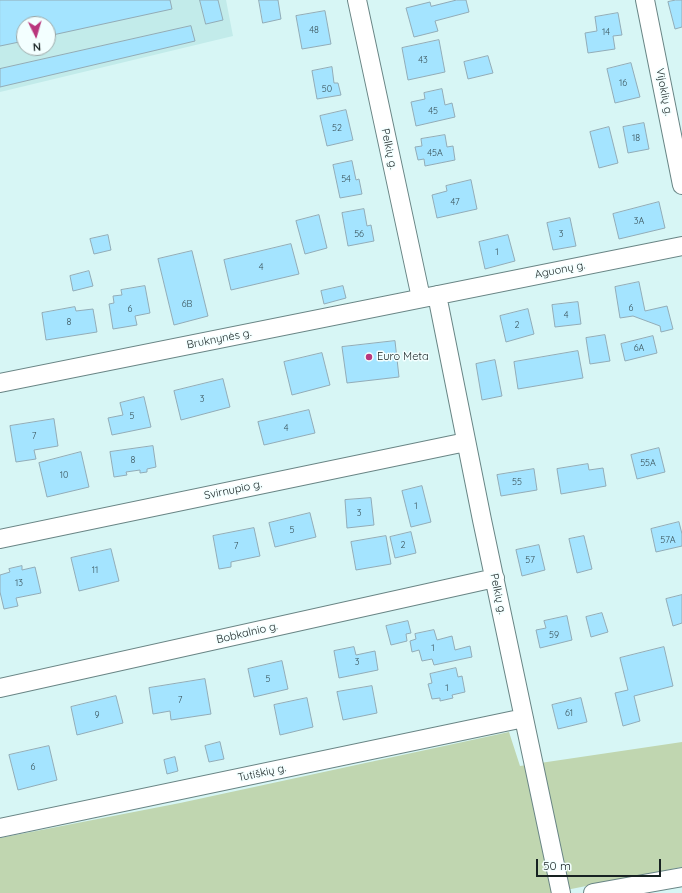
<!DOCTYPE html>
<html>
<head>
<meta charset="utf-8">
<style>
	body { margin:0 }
	#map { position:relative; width:682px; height:893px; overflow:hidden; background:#d7f6f5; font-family:Quicksand,sans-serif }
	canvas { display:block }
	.north { position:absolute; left:16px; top:16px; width:40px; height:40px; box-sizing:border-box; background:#f3ffff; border:1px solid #9ba7a7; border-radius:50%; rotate:175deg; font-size:11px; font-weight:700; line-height:16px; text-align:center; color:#172222 }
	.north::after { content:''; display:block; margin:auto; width:14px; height:18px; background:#b9367d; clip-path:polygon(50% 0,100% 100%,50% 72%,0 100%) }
	.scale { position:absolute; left:536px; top:859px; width:125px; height:18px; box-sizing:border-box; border:2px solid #172222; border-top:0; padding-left:5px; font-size:12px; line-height:14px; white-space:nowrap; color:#172222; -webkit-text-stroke:3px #f3ffff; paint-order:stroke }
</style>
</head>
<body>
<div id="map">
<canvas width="682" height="893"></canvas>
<div class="north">N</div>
<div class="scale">50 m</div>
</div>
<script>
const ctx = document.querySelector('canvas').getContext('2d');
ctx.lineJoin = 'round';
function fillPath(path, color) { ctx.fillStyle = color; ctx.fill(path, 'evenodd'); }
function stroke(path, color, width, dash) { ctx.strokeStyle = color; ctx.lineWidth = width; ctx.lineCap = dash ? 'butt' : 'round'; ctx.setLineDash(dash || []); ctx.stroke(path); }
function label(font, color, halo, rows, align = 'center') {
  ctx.font = font + ' Quicksand,sans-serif'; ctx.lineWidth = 3; ctx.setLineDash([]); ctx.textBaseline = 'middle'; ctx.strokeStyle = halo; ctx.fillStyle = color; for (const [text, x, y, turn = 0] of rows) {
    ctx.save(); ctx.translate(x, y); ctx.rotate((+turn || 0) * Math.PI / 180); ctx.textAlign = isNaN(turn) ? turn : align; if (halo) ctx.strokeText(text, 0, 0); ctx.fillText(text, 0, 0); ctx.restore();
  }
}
const built = new Path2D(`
	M0,0H226L233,36L0,92ZM24,24H48V48H24Z`);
const green = new Path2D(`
	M509,732L520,766L682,742V867L551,893H0V838L180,803Z`);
const building = new Path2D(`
	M0,0H170L172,9L48,36V24H24V41L0,46Z
	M200,0H218L223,20L206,24Z
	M259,0H278L281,19L263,23Z
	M457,0H466L469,12L435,21L438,31L414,37L406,8L430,2L431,6Z
	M676,0H682V27L675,29L668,2Z
	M325,11L331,44L302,49L296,16Z
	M618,13L622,35L613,36L615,49L588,53L585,33L597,31L595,17Z
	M191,26L195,41L0,87V69Z
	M439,40L445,72L408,80L402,48Z
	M488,56L493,73L468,79L464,62Z
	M631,63L640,97L615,103L607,69Z
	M332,67L334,83H338L341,95L317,99L312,71Z
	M442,89L445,105L452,103L455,117L416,126L411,102L425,99L424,93Z
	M346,110L353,140L327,146L320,116Z
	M644,123L649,149L628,153L623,127Z
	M609,127L618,163L599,168L590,132Z
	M445,135L447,147L453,146L455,160L425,166L424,159L418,160L415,147L422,146L421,139Z
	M352,161L356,180L359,179L362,194L340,198L333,165Z
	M471,180L477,209L437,218L432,195L447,191L446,186Z
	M659,202L665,228L619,239L613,214Z
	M364,209L367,226L371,225L374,241L348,246L342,213Z
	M319,215L327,248L305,254L296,221Z
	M570,218L576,246L553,250L547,223Z
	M108,235L111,250L94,254L90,239Z
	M508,235L515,261L485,269L479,242Z
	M291,244L299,274L231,290L224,260Z
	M192,251L208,316L174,325L158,259Z
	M89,271L93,286L73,291L70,276Z
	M639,282L645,311L667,306L673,329L661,332L660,326L633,316L620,318L615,287Z
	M145,286L150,313L135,316L137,325L113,329L109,304L114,303L113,296L122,295L121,290Z
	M343,286L346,298L324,304L321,291Z
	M578,302L581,324L555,327L552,305Z
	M75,307L76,311L93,309L97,332L46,340L42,313Z
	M528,309L534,334L506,342L500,316Z
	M605,335L610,361L590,364L586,338Z
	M653,336L657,353L625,361L621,344Z
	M395,341L399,377L347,383L342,347Z
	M578,351L583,378L518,389L514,362Z
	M322,353L330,385L292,395L284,362Z
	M495,360L502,396L482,400L476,364Z
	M223,379L230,407L181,420L174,391Z
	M144,397L151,427L112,435L108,418L123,415L120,403Z
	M309,410L315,433L264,445L258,422Z
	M54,419L58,446L34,450L36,459L16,462L10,426Z
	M153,446L156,467L147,469V472L140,473V470L126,472L127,475L114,477L110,452Z
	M659,448L665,472L637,479L631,455Z
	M81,452L89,487L47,497L39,463Z
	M588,464L589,470L603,468L606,486L561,494L557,469Z
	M534,469L537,490L501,496L497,475Z
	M422,486L431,522L411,527L402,491Z
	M371,498L374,525L347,528L345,500Z
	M310,513L316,537L275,547L269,523Z
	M679,522L682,534V546L656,552L651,529Z
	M254,528L260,556L231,562V567L219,569L213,536Z
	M411,532L416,553L395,558L390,537Z
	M386,536L391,564L356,570L351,542Z
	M584,536L592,569L577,573L569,539Z
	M539,545L545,570L522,576L516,550Z
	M111,549L119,581L79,591L71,558Z
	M22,566V570L35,567L41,593L16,598L18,606L4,609L0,592V575L10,572L9,569Z
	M682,595V623L673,626L666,599Z
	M602,613L608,632L591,637L586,617Z
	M567,616L572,640L540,648L536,630L546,628L544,621Z
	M408,621L411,633L406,634L407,641L391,645L386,626Z
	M434,630L437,640L452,636L455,650L470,646L472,657L434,665L432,659L422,661L419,650L412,652L410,641L416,639L415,634Z
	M354,647L356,655L375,651L378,670L339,678L334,651Z
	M664,647L673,686L634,696L640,721L623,726L615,693L628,690L620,658Z
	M282,661L288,689L254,697L248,669Z
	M456,668L458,677L462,676L465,692L452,695L453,698L440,701V698L432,699L428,684L432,683L430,674Z
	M205,679L211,714L171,720L170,711L153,714L149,688Z
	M372,686L377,713L343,720L337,692Z
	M116,696L123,723L77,735L71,707Z
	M307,698L313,727L280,735L274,705Z
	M581,698L587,722L558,729L552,705Z
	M220,742L224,759L209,762L205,746Z
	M49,746L57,780L18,790L9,755Z
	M175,757L178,771L167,774L164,760Z`);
const minor = new Path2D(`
	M357,0L421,298
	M645,0L682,185
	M437,295L482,520L561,893
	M0,383L682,246
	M0,539L466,442
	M0,688L495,578
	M0,828L524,718
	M593,893L682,877`);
const markers = [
	[369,357,4,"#b9367d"]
];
const numberNames = [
	["48",314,30],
	["14",606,32],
	["43",423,60],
	["16",623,83],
	["50",327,89],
	["45",433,111],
	["52",337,128],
	["18",636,138],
	["45A",435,153],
	["54",346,179],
	["47",455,202],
	["3A",639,221],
	["56",359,234],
	["3",561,234],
	["1",497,252],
	["4",261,267],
	["6B",187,304],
	["6",631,308],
	["6",130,309],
	["4",566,315],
	["8",69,322],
	["2",517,325],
	["6A",639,348],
	["3",202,399],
	["5",132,416],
	["4",286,428],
	["7",34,436],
	["8",133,460],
	["55A",648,463],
	["10",64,475],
	["55",517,482],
	["1",416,506],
	["3",359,513],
	["5",292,530],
	["57A",668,540],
	["2",403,545],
	["7",236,546],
	["57",530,560],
	["11",95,570],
	["13",19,583],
	["59",554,635],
	["1",433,648],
	["3",357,662],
	["5",268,679],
	["1",447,688],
	["7",180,700],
	["61",569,713],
	["9",97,715],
	["6",33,767]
];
const streetNames = [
	["Vijoklių g.",664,92,79],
	["Pelkių g.",389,149,78],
	["Aguonų g.",560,270,-11],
	["Bruknynės g.",219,339,-11],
	["Svirnupio g.",233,490,-12],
	["Pelkių g.",498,594,78],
	["Bobkalnio g.",247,633,-13],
	["Tutiškių g.",262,773,-12]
];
const poiNames = [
	["Euro Meta",377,357]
];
fillPath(built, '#c2ebea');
fillPath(green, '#c0d6b0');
fillPath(building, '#a4e4ff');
stroke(building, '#92acb7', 1);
stroke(minor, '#698585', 20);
stroke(minor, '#fff', 18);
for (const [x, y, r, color] of markers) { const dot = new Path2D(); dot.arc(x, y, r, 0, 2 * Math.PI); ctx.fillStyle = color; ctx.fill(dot); stroke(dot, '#f3ffff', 1.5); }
label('9px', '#3a5259', null, numberNames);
label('11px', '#172222', '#f3ffff', streetNames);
label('11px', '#172222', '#f3ffff', poiNames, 'left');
</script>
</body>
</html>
